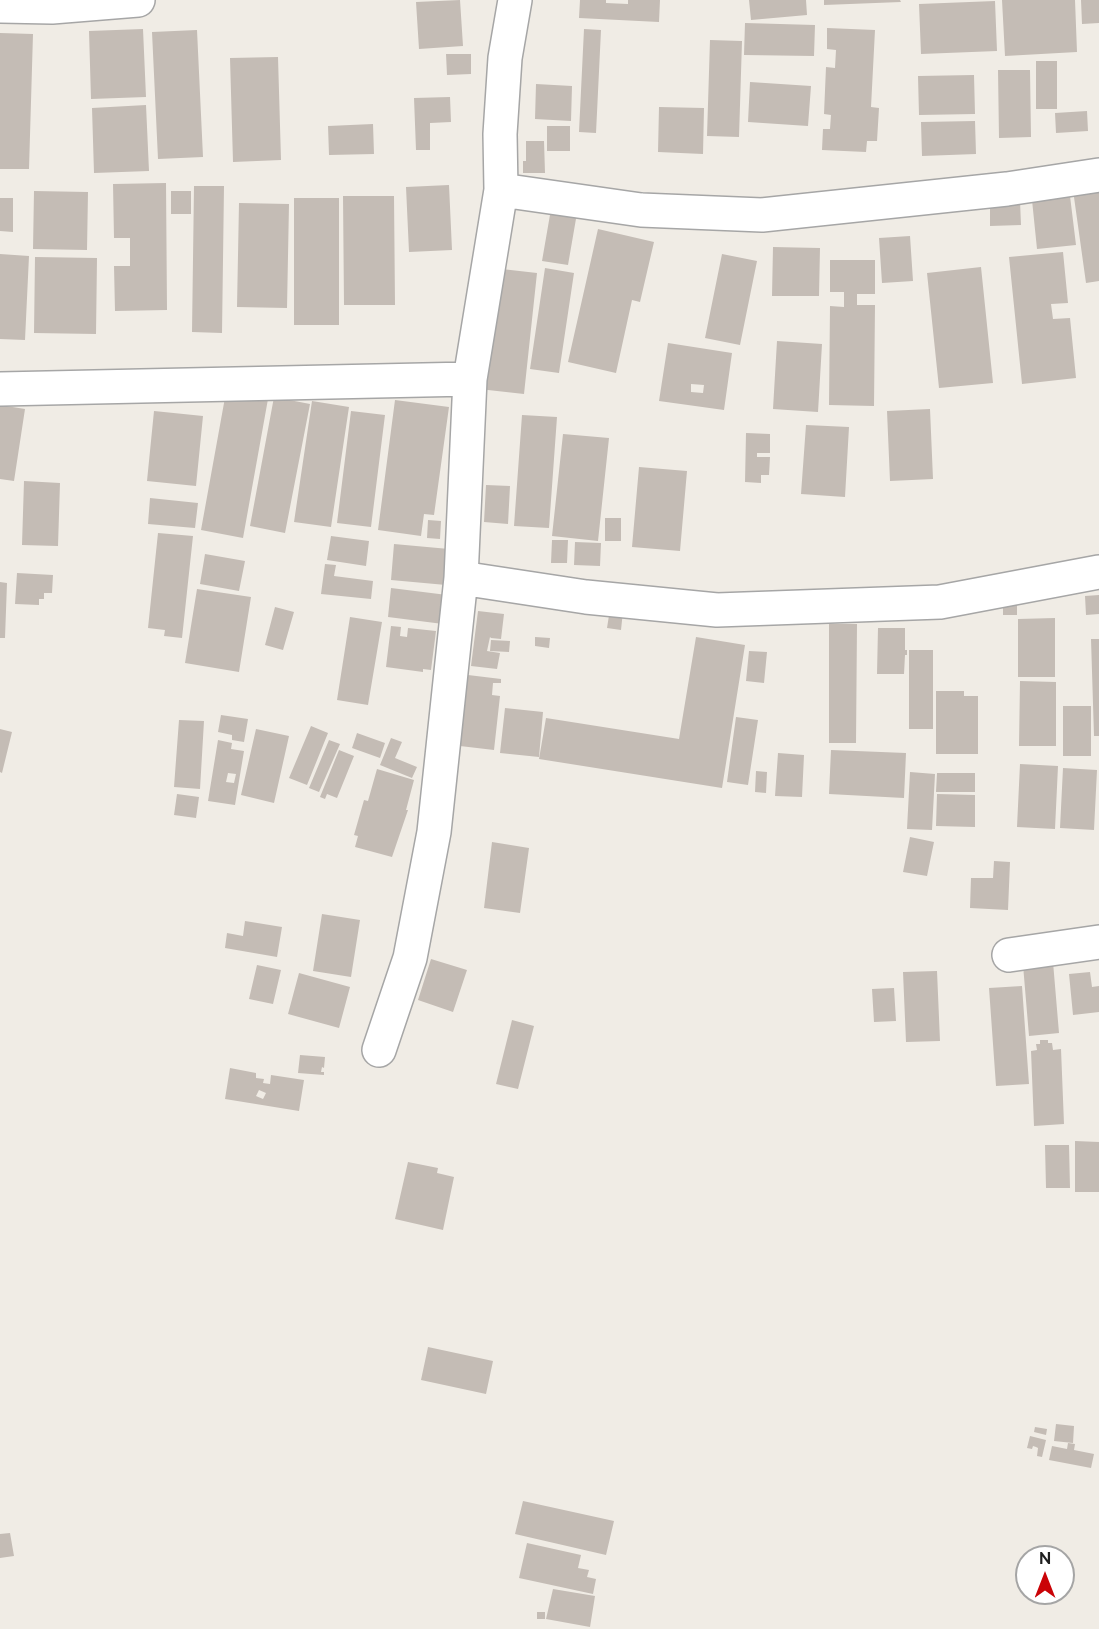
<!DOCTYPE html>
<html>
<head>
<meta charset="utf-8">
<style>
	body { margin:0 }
	#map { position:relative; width:1099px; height:1629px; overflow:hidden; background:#f0ece5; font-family:Raleway,sans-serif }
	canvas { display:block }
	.north { position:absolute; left:1015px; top:1545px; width:60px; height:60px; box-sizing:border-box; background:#fff; border:2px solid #a5a5a5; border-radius:50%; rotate:0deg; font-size:16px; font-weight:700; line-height:24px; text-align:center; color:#1f1f1f }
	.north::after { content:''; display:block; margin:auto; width:21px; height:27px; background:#ca0307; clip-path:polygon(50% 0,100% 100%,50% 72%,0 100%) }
</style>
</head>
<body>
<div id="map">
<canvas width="1099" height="1629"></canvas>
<div class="north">N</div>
</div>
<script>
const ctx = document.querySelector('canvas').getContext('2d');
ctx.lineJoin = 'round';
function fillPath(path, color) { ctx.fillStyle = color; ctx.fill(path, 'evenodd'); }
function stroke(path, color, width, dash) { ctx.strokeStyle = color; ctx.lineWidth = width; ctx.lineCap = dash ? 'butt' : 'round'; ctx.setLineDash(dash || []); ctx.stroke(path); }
const building = new Path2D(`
	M460,0L463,46L419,49L416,2Z
	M580,0H606V3L628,4V0H660L659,22L579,18Z
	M749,0H806L807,15L751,20Z
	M824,0H900L901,2L824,5Z
	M1002,0H1075L1077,52L1005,56Z
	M1081,0H1099V23L1082,24Z
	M995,1L997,51L921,54L919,4Z
	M745,23L815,25L814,56L744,55Z
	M827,28L875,30L871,107L879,108L877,141H867L866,152L822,150L823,129H830L831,115L824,114L826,67L835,68L836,50L827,49Z
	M143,29L146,97L91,99L89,31Z
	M584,29L601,30L596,133L579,132Z
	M197,30L203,157L158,159L152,32Z
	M0,33L33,34L29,169H0Z
	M710,40L742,41L739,137L707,136Z
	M446,54H471V74L447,75Z
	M278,57L281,160L233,162L230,58Z
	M1036,61H1057V109H1036Z
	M998,70H1030L1031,137L999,138Z
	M974,75L975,114L919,115L918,76Z
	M750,82L811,86L808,126L748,122Z
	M536,84L572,86L571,121L535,119Z
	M450,97L451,122L430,123V150H416L414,98Z
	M146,105L149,171L94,173L92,108Z
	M659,107L704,108L703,154L658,152Z
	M1087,111L1088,131L1056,133L1055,113Z
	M975,121L976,154L922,156L921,122Z
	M373,124L374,154L329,155L328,126Z
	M547,126H570V151H547Z
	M526,141H544L545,173H523V161H526Z
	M166,183L167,310L115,311L114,266H130V238H114L113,184Z
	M449,185L452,250L409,252L406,187Z
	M194,186H224L222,333L192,332Z
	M1099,187V281L1086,283L1073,190Z
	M34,191L88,192L87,250L33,249Z
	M171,191H191V214H171Z
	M343,196H394L395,305H344Z
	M1070,196L1076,245L1037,249L1032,200Z
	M0,198H13V232L0,231Z
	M294,198H339V325H294Z
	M1020,201L1021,225L990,226V202Z
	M239,203L289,204L287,308L237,307Z
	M551,209L577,213L568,265L542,261Z
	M598,229L654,242L640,302L632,300L616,373L568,362Z
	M910,236L913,281L882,283L879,238Z
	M773,247L820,248L819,296H772Z
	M1063,252L1068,303L1051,304L1053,319L1070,318L1076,378L1022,384L1009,257Z
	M0,254L29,256L25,340L0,339Z
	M722,254L757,261L740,345L705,338Z
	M35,257L97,258L96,334L34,333Z
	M830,260H875V294H857V305H875L874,406L829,405L830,306L844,307V292H830Z
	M981,267L993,383L939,388L927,273Z
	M493,268L537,273L524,394L479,389Z
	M545,268L574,273L559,373L530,369Z
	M777,341L822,344L818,412L773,409Z
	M668,343L732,353L724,410L659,401ZM691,384L704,385L703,393L691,392Z
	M226,392L268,399L243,538L201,530Z
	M274,397L310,404L285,533L250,526Z
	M395,400L449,407L434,515L424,514L421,536L378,530Z
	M312,401L349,407L331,527L294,522Z
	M0,405L25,409L14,481L0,479Z
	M930,409L933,479L890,481L887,411Z
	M154,411L203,416L196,486L147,481Z
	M351,411L385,415L371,527L337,523Z
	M522,415L557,417L549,528L514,526Z
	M806,425L849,427L845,497L801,494Z
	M746,433L770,434V453H757V457H770L769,475H761V483L745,482Z
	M563,434L609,438L598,541L552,536Z
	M639,467L687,471L680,551L632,547Z
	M24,481L60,483L58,546L22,545Z
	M486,485L510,486L508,524L484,522Z
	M150,498L198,503L195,528L148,524Z
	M605,518H621V541H605Z
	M428,520L441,521L440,539L427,538Z
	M158,533L193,536L182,638L164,636L165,630L148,628Z
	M331,536L369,541L366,566L327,560Z
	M552,540H568L567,563H551Z
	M575,542L601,543L600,566L574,565Z
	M394,544L449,549L446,585L391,580Z
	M205,554L245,561L239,591L200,584Z
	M325,564L336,565L334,576L373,581L371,599L321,594Z
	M17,573L53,575L52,593H44V599H39V605L15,604Z
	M0,582L7,583L5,638H0Z
	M391,588L447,595L443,624L388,617Z
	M197,589L251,597L239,672L185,663Z
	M1099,595V614L1086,615L1085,596Z
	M1017,604V615H1003V605Z
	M275,607L294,612L283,650L265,645Z
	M610,609L623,611L621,630L607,628Z
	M478,611L504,614L501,639L491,638L490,637L487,651L500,653L497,669L471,666Z
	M350,617L382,622L368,705L337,700Z
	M1055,618V677H1018V619Z
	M829,624H857L856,743H829Z
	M391,626L401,627L400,636L407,637L408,628L436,631L431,670L423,669V672L386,667Z
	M878,628H905V650H907V655H905L904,674H877Z
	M535,637L550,638L549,648L535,646Z
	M696,637L745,645L722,788L539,759L546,718L679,739Z
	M1091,639H1099V736H1094Z
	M491,640L510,641L509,652L490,651Z
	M909,650H933V729H909Z
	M749,651L767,652L764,683L746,681Z
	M468,675L501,679V683H493L492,695L500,696L494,750L460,746Z
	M1020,681L1056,682V746H1019Z
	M936,691H964V696H978V754H936Z
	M1063,706H1091V756H1063Z
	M505,708L543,712L539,757L500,753Z
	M221,715L248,719L244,742L232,740V735L218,732Z
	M736,717L758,720L748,785L727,782Z
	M179,720L204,721L200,789L174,787Z
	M311,726L328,733L307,785L289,778Z
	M0,729L12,732L2,773L0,772Z
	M256,729L289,736L274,803L241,795Z
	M357,733L385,743L380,758L352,748Z
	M391,738L402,742L395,758L417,767L412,778L380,765Z
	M218,740L232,743L231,749L244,751L235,805L208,801ZM228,773L236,774L234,783L226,782Z
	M329,740L340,744L319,792L309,788Z
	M339,750L354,756L337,798L327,794L325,799L320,797Z
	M831,750L906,753L904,798L829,794Z
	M778,753L804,755L802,797L775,796Z
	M1020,764L1058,766L1055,829L1017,827Z
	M1063,768L1097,770L1094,830L1060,828Z
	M377,769L414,780L406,810H408L392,857L355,847L358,836L354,835L364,800L368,801Z
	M756,771L767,772L766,793L755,792Z
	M910,772L935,774L932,830L907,829Z
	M937,773H975V792H936Z
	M177,794L199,797L196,818L174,815Z
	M937,794L975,795V827L936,826Z
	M910,837L934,842L927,876L903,872Z
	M492,842L529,848L520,913L484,908Z
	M994,861L1010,862L1008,910L970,908L971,878H993Z
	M322,914L360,920L351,977L313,971Z
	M245,921L282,927L277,957L225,948L227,933L243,936Z
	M431,959L467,970L453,1012L418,1000Z
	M1053,962L1059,1033L1029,1036L1023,965Z
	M257,965L281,970L273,1004L249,999Z
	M937,971L940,1041L906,1042L903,972Z
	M1090,972L1092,987L1099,986V1012L1073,1015L1069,974Z
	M299,973L350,987L339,1028L288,1014Z
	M1022,986L1029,1084L996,1086L989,988Z
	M894,988L896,1021L874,1022L872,989Z
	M512,1020L534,1026L518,1089L496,1084Z
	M1040,1040H1048V1043H1052L1053,1050L1061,1049L1064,1124L1034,1126L1031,1051L1037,1050L1036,1044H1040Z
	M300,1055L325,1057L324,1068L322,1067L321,1072H324V1075L298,1073Z
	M230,1068L256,1073V1078L264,1079L263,1083L270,1084L271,1075L304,1080L299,1111L225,1099ZM259,1090L266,1093L263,1099L256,1096Z
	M1075,1141L1099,1142V1192H1075Z
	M1045,1145H1069L1070,1188H1046Z
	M408,1162L438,1168L437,1173L454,1177L443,1230L395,1219Z
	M428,1347L493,1361L486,1394L421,1380Z
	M1056,1424L1074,1426L1073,1443L1054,1441Z
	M1035,1427L1047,1429L1046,1435L1034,1432Z
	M1030,1436L1046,1440L1042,1457L1037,1456L1038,1448L1036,1447L1033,1446L1032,1449L1027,1448Z
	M1068,1443L1075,1444L1074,1450L1094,1454L1091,1468L1049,1460L1052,1446L1067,1449Z
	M523,1501L614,1521L606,1555L515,1534Z
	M10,1533L14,1556L0,1558V1534Z
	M527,1543L581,1555L578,1568L589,1570L587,1577L596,1579L593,1594L519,1578Z
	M553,1589L595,1596L590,1627L546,1619Z
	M537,1612H545V1619H537Z`);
const minor = new Path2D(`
	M0,6L52,7L138,0
	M501,190L641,210L762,215L1007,189L1099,175
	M0,389L470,379
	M461,578L586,597L717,610L940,602L1099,572
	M1009,955L1099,942
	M379,1050L410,958L434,832L461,578L470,379L501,190L500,134L505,58L515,0`);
fillPath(building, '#c4bcb5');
stroke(minor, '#a6a6a6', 36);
stroke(minor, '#fff', 33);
</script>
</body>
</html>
